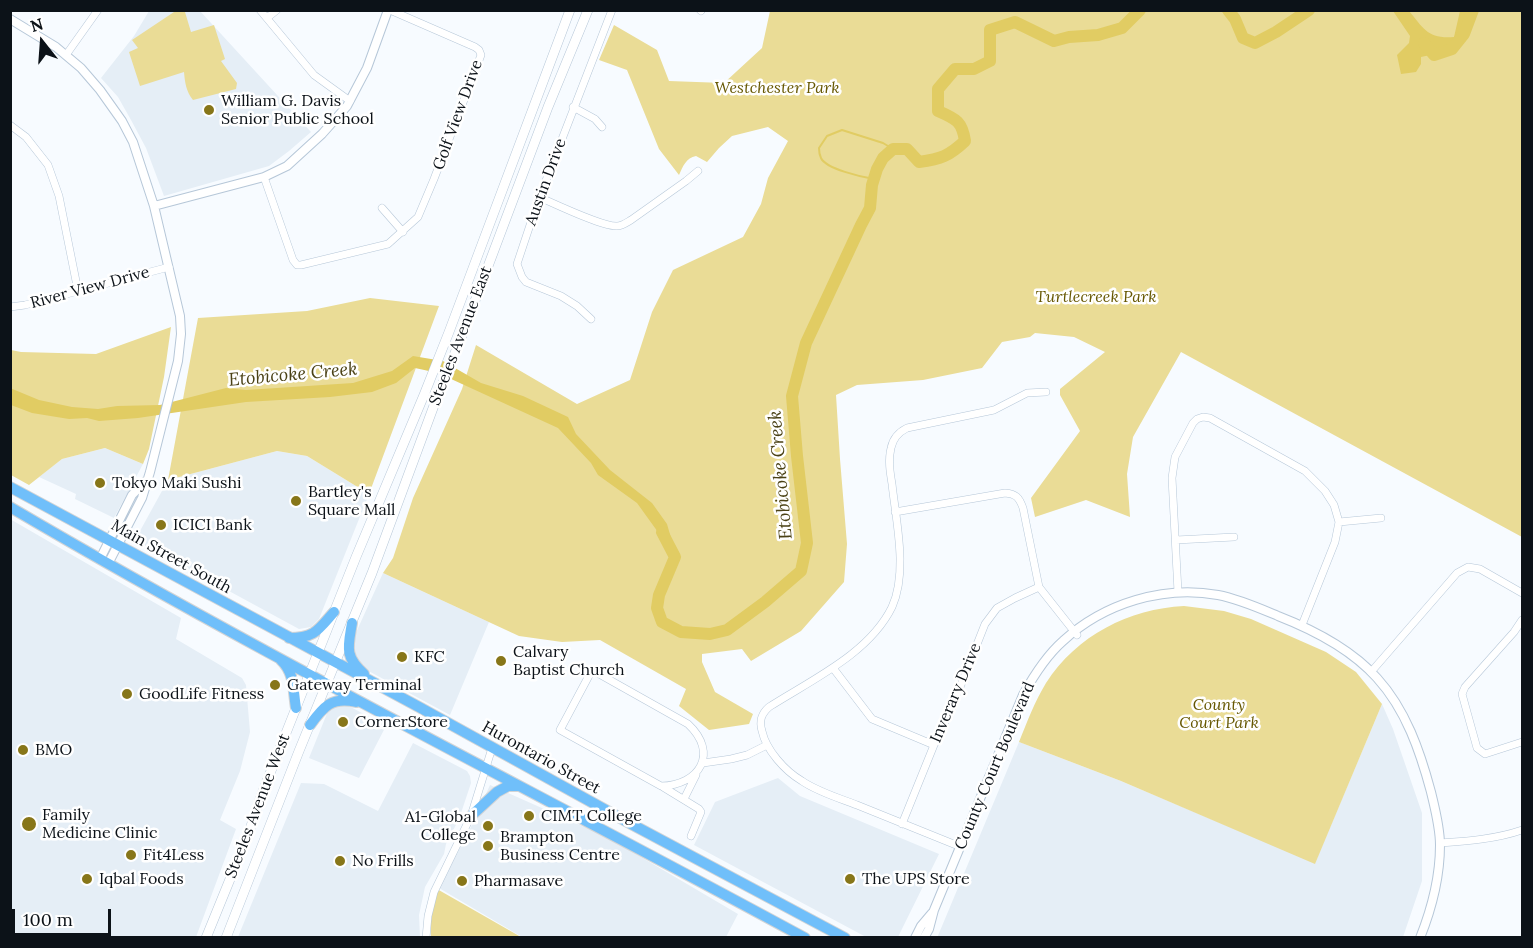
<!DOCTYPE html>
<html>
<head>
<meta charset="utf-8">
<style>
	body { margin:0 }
	#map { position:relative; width:1533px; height:948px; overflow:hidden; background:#f7fbff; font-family:Lora,serif }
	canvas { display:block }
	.frame { position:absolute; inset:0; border:12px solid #0c1218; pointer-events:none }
	.north { position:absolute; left:12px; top:12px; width:60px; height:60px; -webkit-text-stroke:4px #fff; paint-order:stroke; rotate:343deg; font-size:16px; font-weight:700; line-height:24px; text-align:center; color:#0c1218 }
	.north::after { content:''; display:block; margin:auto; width:21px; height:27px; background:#0c1218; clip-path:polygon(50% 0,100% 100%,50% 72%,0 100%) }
	.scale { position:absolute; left:12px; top:909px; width:99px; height:27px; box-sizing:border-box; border:3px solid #0c1218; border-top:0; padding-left:8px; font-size:18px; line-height:21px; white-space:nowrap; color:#0c1218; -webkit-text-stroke:4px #fff; paint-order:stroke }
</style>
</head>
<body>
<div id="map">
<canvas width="1533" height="948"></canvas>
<div class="frame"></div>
<div class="north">N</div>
<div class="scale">100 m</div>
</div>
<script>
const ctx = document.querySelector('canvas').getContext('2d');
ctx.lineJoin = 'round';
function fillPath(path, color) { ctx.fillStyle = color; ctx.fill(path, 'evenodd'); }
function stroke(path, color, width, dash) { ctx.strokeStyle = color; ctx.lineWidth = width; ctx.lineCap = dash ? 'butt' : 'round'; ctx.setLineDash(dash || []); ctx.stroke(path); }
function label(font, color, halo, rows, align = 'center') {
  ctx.font = font + ' Lora,serif'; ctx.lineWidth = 5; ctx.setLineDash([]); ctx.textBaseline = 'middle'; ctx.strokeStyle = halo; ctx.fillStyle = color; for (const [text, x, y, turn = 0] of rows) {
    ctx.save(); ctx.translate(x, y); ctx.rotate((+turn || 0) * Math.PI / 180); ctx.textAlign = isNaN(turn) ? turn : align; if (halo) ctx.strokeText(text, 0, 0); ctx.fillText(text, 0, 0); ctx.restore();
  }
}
const built = new Path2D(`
	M149,11H200L311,132L289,151L269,166L164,196L146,148L131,120L118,97L101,78L134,36Z
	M105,448L143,464L114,518L75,499L76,494L39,477L62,459Z
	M277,451L307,456L369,494L319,619L311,627L299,629L135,540L168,480Z
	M10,519L181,618L176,639L242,678L246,685L250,732L240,771L220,820L236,829L196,937H11Z
	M383,573L489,622L450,715L363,668L355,655L354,637Z
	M1382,704L1393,729L1422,813V881L1403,937L937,938L1019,742L1121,781L1315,863Z
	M347,705L386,726L359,778L309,758L328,711L335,707Z
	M413,743L467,771L470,776L471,783L459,819L446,844L444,854L425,887L419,915L420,937H238L301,783L324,784L378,811Z
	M778,778L800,796L939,854L898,937H866L694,845L715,802Z
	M490,785L607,837L738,914L726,937H522L439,888L470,829Z`);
const green = new Path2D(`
	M177,10L183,11L185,12L191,32L214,25L225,59L221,61L237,83L236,89L193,100C186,91 185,83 184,72L140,86L129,52L138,48L132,40Z
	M770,11H1522V537L1181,352L1133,437L1127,474L1130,517L1086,500L1035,517L1031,498L1080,431L1060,395V389L1105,352L1074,337L1035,333L1030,337L1002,342L982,368L923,380L857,385L836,395L840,459L847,544L844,582L801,631L751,661L742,649L702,654V662L715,692L753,714L749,724L709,730L679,706L686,689L600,640L562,642L519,636L383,573L393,558L413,498L462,389L476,345L577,404L630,380L652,312L673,270L743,237L761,204L768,178L788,141L768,127L732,136L719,148L707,162L696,156C686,158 683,166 679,175L659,149L627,70L599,60L614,25L657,50L669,81L724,83L762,48Z
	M370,298L439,306L369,494L307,456L277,451L168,480L198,318L307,311Z
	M171,327L164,377L149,449L143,464L105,448L62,459L29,485L11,475V350L21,352L96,354Z
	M1184,606L1224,611L1251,619L1326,652L1356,672L1382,704L1315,864L1121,781L1019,742C1027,722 1035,701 1046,683C1077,635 1129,609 1184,606Z
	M437,889L521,937H431L430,911Z`);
const water = new Path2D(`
	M1393,11H1409C1424,29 1428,39 1454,37L1460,11H1479L1467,23L1454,46L1444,52L1421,57V64L1416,72L1401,74L1397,55L1409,43L1410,36Z
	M413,356L443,361L481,383L523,396L568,417L576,434L610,470L652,503L667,524L673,545L668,546L637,503L598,475L591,463L558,428L438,373L415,368L396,383L372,392L330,397L246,402L138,418L99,421L87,418L69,419L32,413L11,405L10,388L39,400L72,407L98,409L117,406L160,405L226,388L246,390L353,383L392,371Z`);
const stream = new Path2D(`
	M874,179C862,177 826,169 821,158C820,156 819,150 819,148L827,136L842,130L883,143L893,149`);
const river = new Path2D(`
	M1228,10L1235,19L1243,38L1255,43L1276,32L1309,10
	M1424,43L1434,55L1452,49L1464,34L1473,10
	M662,532L675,557L659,595L657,608L662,622L681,632L710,634L727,630L765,602L801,571L807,543L797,456L792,396L806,343L861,225L870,208L872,185L877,169L883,158L893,149H907L919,162C941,159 949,156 965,141C962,121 956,119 938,111V89L955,69H974L990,61V30L1015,22L1054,41L1069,37L1098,35L1122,28L1140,10`);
const minor = new Path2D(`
	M260,10L314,75L350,101
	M700,10L701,11
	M267,18L277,10
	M66,55L98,10
	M573,107L595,119L602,127
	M10,125L26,137L48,165L59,196L78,291
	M264,177L293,260L297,265H301L388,244L418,217L434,179L481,55L479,50L475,47L390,10
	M539,197C555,204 603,227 617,226C622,226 626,223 631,220L686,181L698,171
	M382,208L403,232
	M10,307L25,305L169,267
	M591,319L577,306L561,296L526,282L522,277L517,264L538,201L612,10
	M895,512L1005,493C1016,494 1019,497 1023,508L1039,587L1077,635
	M1339,522L1381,518
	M1176,540L1234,537
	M1178,592L1172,478L1175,457L1193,423L1197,419L1203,417L1210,418L1305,471L1325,491L1334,505L1339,522L1335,542L1302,625
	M1522,620L1514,632L1465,687L1462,694L1477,748L1485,754L1522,742
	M833,668L872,719L934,745
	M592,670L688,724C719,753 700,785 661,786L560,730Z
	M1371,672L1457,573L1468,567L1480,569L1522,593
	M703,763L731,759L747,755L767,745
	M663,787L699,809L701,812L691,836
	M684,799L696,775
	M902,824L934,745L953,705L985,624L997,608L1015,598L1039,587
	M1440,843C1468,841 1496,839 1522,830
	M961,847C926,833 891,819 857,805C839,798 818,792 802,781C785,771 766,750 762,731C759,721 761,714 769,707C811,680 869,654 892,607C908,572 896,521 892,484C890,472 888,460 891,448C893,438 899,432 907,428L994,410L1027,393L1046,392
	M426,938L428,916L434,892L471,816L492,748`);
const tertiary = new Path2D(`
	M10,19L56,47L81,68L100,90L122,121L133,142L154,206L180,316L181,334L178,361L150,472L142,498L108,564
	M154,206L264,177L287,166L322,134L347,106L367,68L388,10
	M100,559L132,495L146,481
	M915,938L921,926L932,913
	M924,938L929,929L934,910L1023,695C1034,675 1046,656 1063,641C1104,603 1164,585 1218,595C1239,599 1259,608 1278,616C1314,630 1351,649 1377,678C1406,710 1420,751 1431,792C1435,809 1440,827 1440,845C1440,878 1432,908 1420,938`);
const secondary = new Path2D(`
	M206,938L248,835L261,796L356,557L424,395L449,332L570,10
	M226,938L299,751L372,573L436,400L461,338L548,107L588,10`);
const primary = new Path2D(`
	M10,487L419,707L633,825L845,938
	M10,507C270,660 540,794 805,938
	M352,623C348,647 344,656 364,674
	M289,638C315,638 318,630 334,612
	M281,660C295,673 293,691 296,708
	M310,725C323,707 332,696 356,702
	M471,816L497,792L508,786H518`);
const markers = [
	[209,110,6,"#877619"],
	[100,483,6,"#877619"],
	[296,501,6,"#877619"],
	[161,525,6,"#877619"],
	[402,657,6,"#877619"],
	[501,661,6,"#877619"],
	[275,685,6,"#877619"],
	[127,694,6,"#877619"],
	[343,722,6,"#877619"],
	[23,750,6,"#877619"],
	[529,816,6,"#877619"],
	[29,824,8,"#877619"],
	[488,826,6,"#877619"],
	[488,846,6,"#877619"],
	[131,855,6,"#877619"],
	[340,861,6,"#877619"],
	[87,879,6,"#877619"],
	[850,879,6,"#877619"],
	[462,881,6,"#877619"]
];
const parkNames = [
	["Westchester Park",777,88],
	["Turtlecreek Park",1096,297],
	["County",1219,705],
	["Court Park",1219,723]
];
const poiNames = [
	["William G. Davis",221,101],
	["Senior Public School",221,119],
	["Tokyo Maki Sushi",112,483],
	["Bartley's",308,492],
	["Square Mall",308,510],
	["ICICI Bank",173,525],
	["Calvary",513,652],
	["Baptist Church",513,670],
	["KFC",414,657],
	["Gateway Terminal",287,685],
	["GoodLife Fitness",139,694],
	["CornerStore",355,722],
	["BMO",35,750],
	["Family",42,815],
	["Medicine Clinic",42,833],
	["CIMT College",541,816],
	["A1-Global",476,817,"right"],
	["College",476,835,"right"],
	["Brampton",500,837],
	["Business Centre",500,855],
	["Fit4Less",143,855],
	["No Frills",352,861],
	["Iqbal Foods",99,879],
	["The UPS Store",862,879],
	["Pharmasave",474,881]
];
const streetNames = [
	["Golf View Drive",458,115,-70],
	["Austin Drive",546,182,-70],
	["River View Drive",90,288,-15],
	["Steeles Avenue East",461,336,-69],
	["Main Street South",171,557,29],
	["Inverary Drive",956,693,-67],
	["Hurontario Street",541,758,29],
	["County Court Boulevard",995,766,-67],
	["Steeles Avenue West",258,806,-69]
];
const waterNames = [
	["Etobicoke Creek",293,375,-5],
	["Etobicoke Creek",781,475,-95]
];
fillPath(built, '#e5eef6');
fillPath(green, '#eadc96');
fillPath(water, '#e1cc63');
stroke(stream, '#e1cc63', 2);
stroke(river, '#e1cc63', 12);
stroke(minor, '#b6c7d8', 8);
stroke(tertiary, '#b6c7d8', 10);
stroke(secondary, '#b6c7d8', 10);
stroke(primary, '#d3d4d5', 12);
stroke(minor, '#fff', 7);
stroke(tertiary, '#fff', 8);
stroke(secondary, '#fff', 9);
stroke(primary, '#70bffa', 10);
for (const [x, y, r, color] of markers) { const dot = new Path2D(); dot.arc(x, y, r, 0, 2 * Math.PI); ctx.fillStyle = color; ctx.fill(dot); stroke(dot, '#fff', 2); }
label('italic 16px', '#665701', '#fff', parkNames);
label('16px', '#0c1218', '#fff', poiNames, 'left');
label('16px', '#0c1218', '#fff', streetNames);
label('italic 18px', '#4b4216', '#fff', waterNames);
</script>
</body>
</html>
